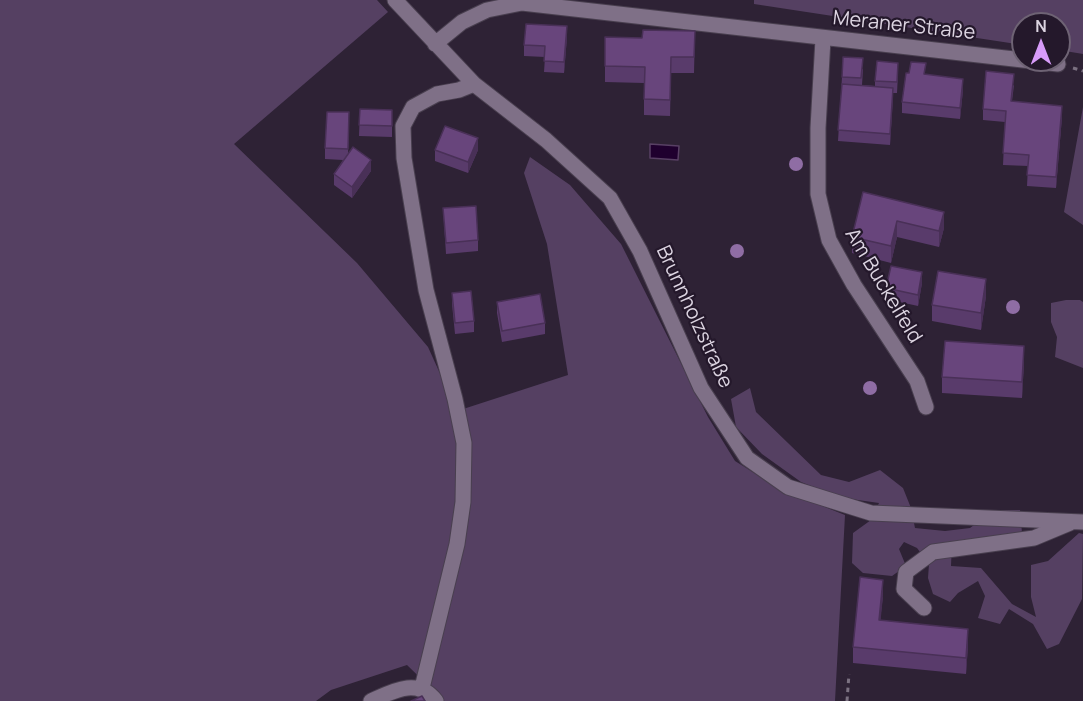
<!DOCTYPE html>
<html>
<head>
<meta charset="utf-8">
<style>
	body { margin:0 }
	#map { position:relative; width:1083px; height:701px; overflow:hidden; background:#2e2235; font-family:Manrope,sans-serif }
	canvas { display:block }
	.north { position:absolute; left:1011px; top:12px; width:60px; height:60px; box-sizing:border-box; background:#24182b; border:2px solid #6e6374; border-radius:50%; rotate:0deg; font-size:16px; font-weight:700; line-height:24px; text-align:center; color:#dcd4e1 }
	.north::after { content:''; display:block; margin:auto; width:21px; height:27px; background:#d79bf9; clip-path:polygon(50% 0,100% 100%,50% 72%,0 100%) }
</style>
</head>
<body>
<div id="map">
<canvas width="1083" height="701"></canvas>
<div class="north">N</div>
</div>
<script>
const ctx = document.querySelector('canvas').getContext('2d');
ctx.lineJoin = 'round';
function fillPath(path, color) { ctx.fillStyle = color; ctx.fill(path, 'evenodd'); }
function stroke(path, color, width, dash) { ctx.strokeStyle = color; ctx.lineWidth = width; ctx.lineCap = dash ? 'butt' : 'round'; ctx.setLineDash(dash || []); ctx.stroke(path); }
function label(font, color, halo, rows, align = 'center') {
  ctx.font = font + ' Manrope,sans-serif'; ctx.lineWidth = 4.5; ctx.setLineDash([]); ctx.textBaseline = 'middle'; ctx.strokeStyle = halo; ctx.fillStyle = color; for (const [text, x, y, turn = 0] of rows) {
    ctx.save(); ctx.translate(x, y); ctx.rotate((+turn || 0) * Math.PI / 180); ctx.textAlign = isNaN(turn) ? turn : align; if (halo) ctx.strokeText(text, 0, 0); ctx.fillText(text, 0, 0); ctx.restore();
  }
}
const green = new Path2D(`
	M0,0H377L388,12L234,144L357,263L428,347L457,411L568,375L547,244L524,173L530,157L570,185L621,244L708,417L735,461L780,489L845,515L835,701H444L407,665L331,690L316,701H0Z
	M754,0H1083V54L1059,50V24H1023V45L754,4Z
	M1083,107V225L1064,212Z
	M1066,300H1080L1083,302V368L1055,357L1057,337L1051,322V303Z
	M750,388L756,412L821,475L849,482L880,470L903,488L911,508L915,528L945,531L970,528L994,510H1020L1022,533L952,542L951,566L981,568L1012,604L1036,617L1031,597V565L1048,561L1079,533L1083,534L1082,599L1059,644L1047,649L1033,624L1009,609L1000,624L978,618L985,596L978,581L958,593L950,602L933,594L928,578L929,564L917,548L904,542L899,549L906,566L892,576L863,573L852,563L853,533L871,520L879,503L837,497L801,482L762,454L736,427L731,399Z`);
const water = new Path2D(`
	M650,144L679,146L678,160L650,158Z`);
const path = new Path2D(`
	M1073,68L1083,71
	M847,701L849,674`);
const minor = new Path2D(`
	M395,0L474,84L546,140L610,198L640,251L701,388L747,458L788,487L871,513L1083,522
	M823,39L818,128V194L829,240L854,285L917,381L926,407
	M435,44L462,22L487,10L522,3L1058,64
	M924,608L904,589L906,572L933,552L1034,538L1070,523
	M422,688L457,544L463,502L464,443L455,399L426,290L404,158L403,126L413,107L437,94L459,90L474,84
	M371,701C393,691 418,677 436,701`);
const trees = [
	[796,164],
	[737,251],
	[1013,307],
	[870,388]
];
const wall = new Path2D(`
	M695,31L694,73H671L670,116L644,115V83L605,82V37L642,38Z
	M567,37L564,73L544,72L545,57L524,56V45Z
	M863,69L862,85L875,86V81L898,74L897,93H893L890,145L838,141L842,77Z
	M926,75L963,90L960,119L902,113V102Z
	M1014,85L1012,101L1062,117L1056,188L1027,186L1028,166L1003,165L1005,122L983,120V109Z
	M360,109L392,110V137L359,136Z
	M349,124L348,154L371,171L352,198L334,185V174L343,160L325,159V148Z
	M435,150H478L468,173L435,161Z
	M863,192L944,228L939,247L897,237L891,263L852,253V237Z
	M443,208L478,240V251L446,254Z
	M922,283L918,306L886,299V288Z
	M452,293L474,321V332L455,334L452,304Z
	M986,296L981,330L932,321V305Z
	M497,302L545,323V334L502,342L497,313Z
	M1024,362L1022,398L942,393V377Z
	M883,596L880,621L968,645L966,674L853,663V647Z`);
const shadedWall = new Path2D(`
	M567,26V37L564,73V62Z
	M963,79V90L960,119V108Z
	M893,88V99L890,145V134Z
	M1062,106V117L1056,188V177Z
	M478,138V150L468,173V162Z
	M371,160V171L352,198V187Z
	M944,212V228L939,247V231Z
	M897,221V237L891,263V246Z
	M922,272V283L918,306V295Z
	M986,279V296L981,330V313Z
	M1024,346V362L1022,398V382Z
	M883,580V596L879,637V620Z
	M968,629V645L966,674V658Z`);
const building = new Path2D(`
	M526,24L567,26L564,62L544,61L545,46L524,45Z
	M643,30L695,31L694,57H671L670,100L644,99L645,67L605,66V37L642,38Z
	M843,57L863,58L861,78L842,77Z
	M877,61L898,63L897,82L875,81Z
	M911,62L926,63L924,74L963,79L960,108L902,102L906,73H909Z
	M986,71L1014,74L1011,101L1062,106L1056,177L1027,175L1029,155L1003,153L1006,111L983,109Z
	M842,84L893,88L890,134L838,130Z
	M360,109L392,110V126L359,125Z
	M327,112H349L348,149L325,148Z
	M445,126L478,138L468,162L435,150Z
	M353,147L371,160L352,187L334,174Z
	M863,192L944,212L939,231L897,221L891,246L852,237Z
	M476,206L478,240L446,243L443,208Z
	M891,266L922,272L918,295L886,288Z
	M938,271L986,279L981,313L932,305Z
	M471,291L474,321L455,323L452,293Z
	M540,294L545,323L502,331L497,302Z
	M945,341L1024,346L1022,382L942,377Z
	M860,577L883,580L879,620L968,629L966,658L853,647Z
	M422,696L425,701H411Z`);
const streetNames = [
	["Meraner Straße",904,26,6],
	["Am Buckelfeld",883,286,59],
	["Brunnholzstraße",694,317,65]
];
fillPath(green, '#554062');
fillPath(water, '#1f002e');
stroke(water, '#584064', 1.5);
stroke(minor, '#493f4f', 17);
stroke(path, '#7b7181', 3, [4.5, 4.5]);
stroke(minor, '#7f7087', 15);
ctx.fillStyle = '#8f6da4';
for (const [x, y] of trees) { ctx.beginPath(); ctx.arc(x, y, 7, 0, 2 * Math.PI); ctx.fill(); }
fillPath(wall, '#593b6b');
fillPath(shadedWall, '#493057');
fillPath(building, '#68457c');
stroke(building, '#493057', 1.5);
label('20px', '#dcd4e1', '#24182b', streetNames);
</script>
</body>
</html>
